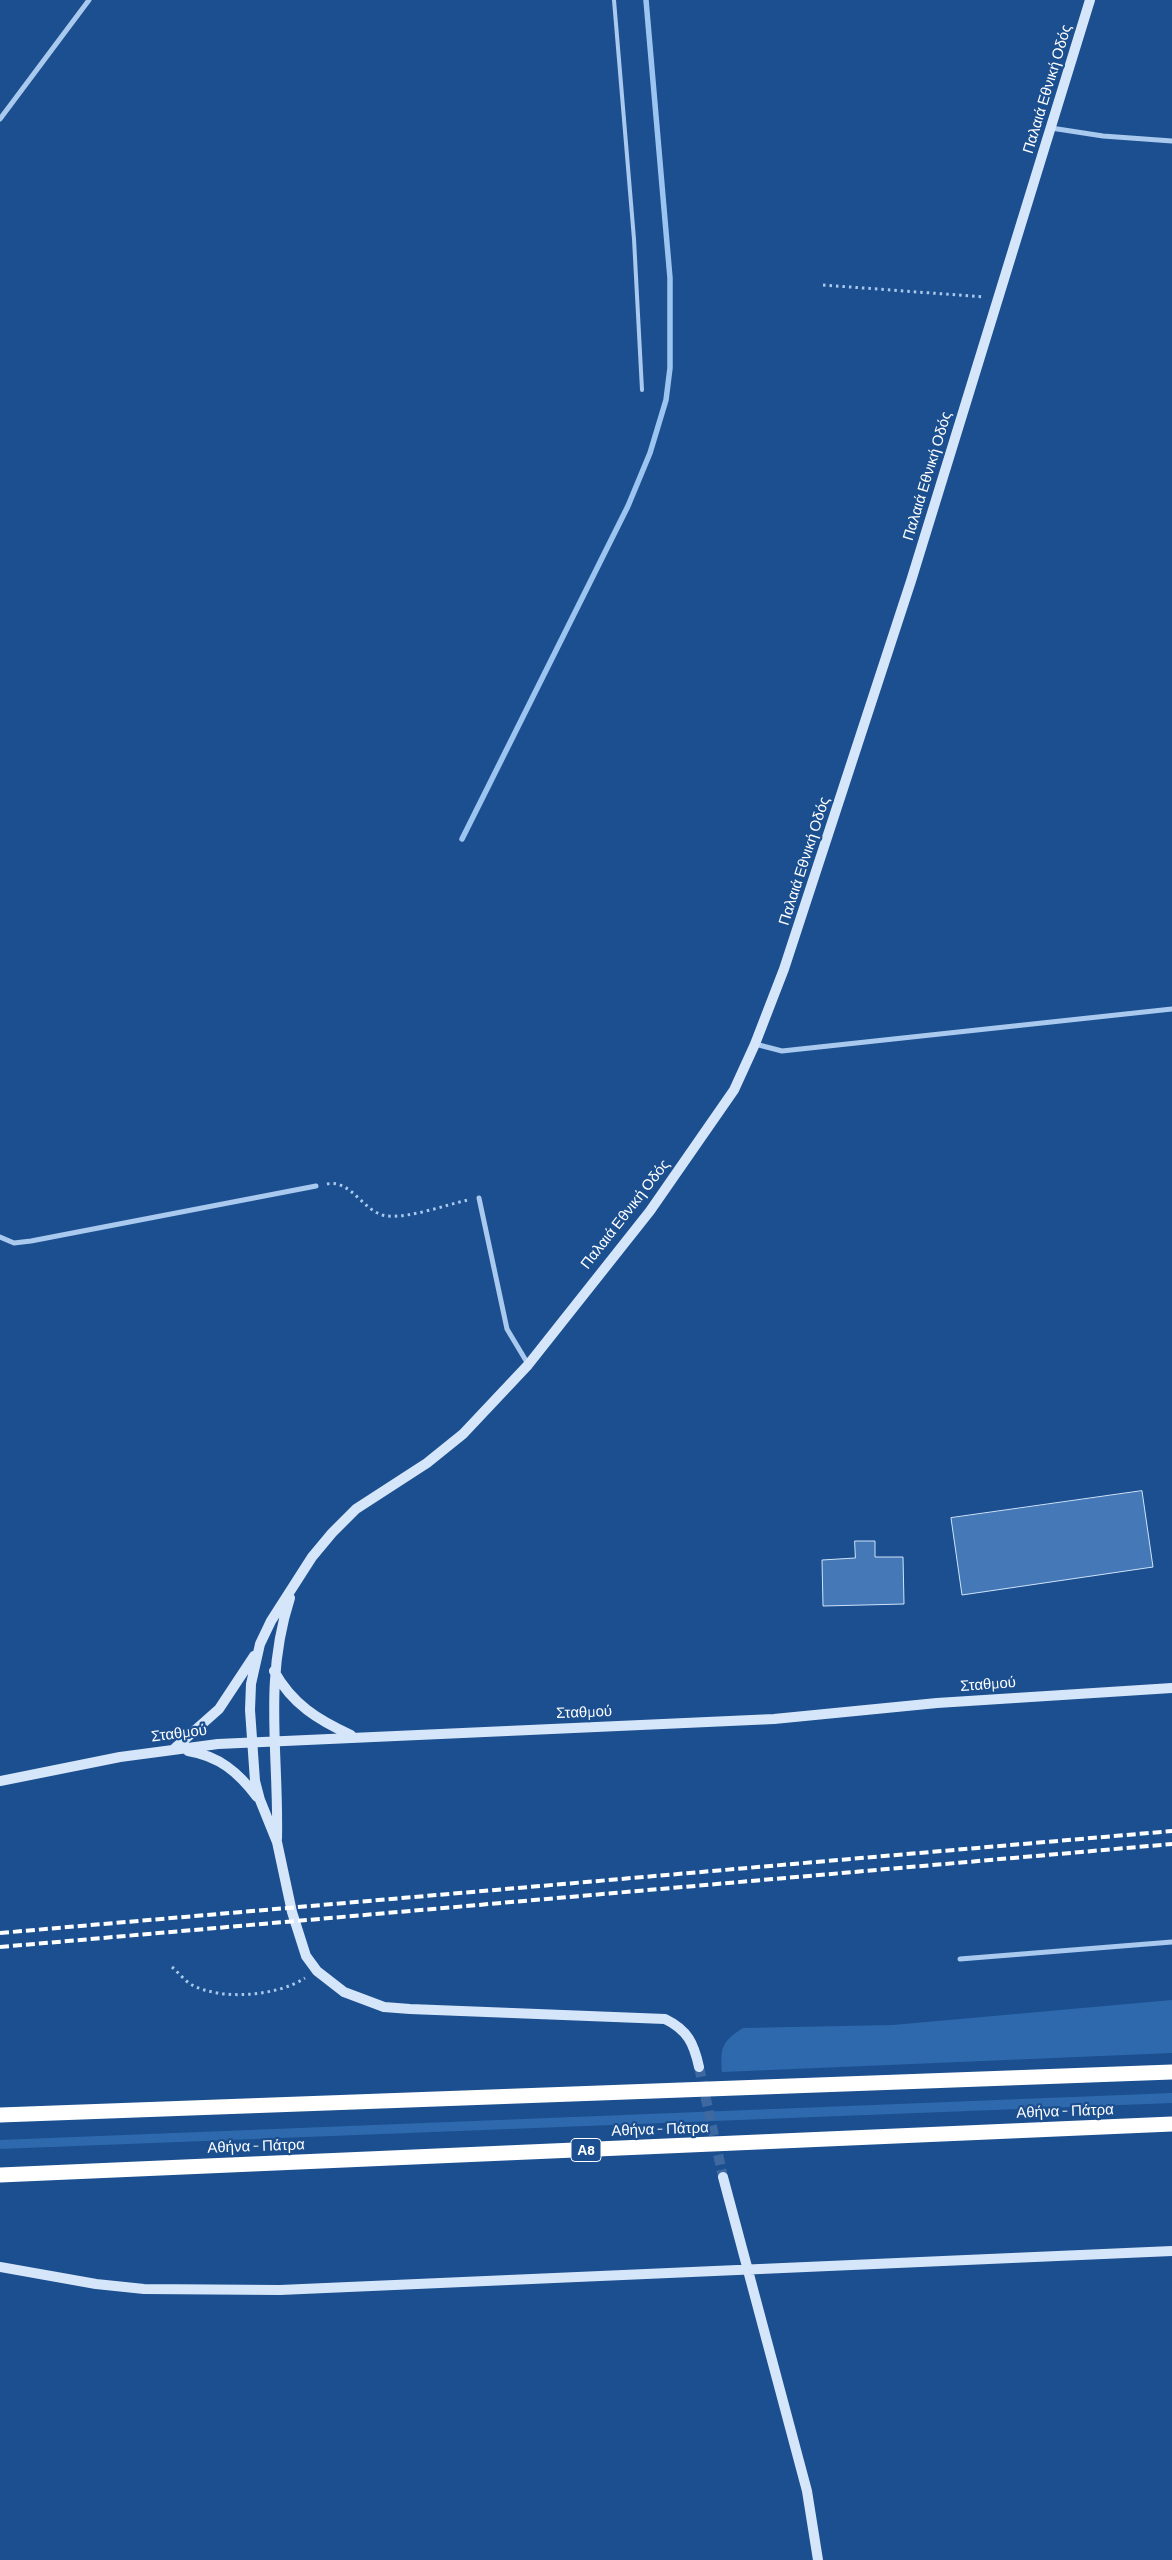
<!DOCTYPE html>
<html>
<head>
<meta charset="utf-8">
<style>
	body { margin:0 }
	canvas { display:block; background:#1b4f8f }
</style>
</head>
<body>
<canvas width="1172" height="2560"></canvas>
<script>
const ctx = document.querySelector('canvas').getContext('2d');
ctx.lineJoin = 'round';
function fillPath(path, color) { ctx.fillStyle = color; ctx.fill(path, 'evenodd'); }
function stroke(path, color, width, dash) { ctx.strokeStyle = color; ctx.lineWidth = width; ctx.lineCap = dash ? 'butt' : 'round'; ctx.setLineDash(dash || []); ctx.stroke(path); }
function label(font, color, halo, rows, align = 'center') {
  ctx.font = font + ' Barlow,sans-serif'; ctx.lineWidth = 4.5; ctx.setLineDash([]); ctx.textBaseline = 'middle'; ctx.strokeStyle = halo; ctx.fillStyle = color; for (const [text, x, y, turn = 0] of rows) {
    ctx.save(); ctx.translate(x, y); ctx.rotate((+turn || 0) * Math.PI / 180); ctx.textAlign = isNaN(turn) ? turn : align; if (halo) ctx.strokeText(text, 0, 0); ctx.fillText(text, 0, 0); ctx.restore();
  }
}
const green = new Path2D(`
	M1172,2000V2053L722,2072C720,2048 722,2041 743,2028L893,2025Z
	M1172,2093V2103L0,2149V2140Z`);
const stream = new Path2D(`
	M462,839L628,506L650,453L666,400L670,368V278L646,0`);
const building = new Path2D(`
	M1142,1491L1153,1567L962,1595L951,1518Z
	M855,1541H875V1557H903L904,1604L823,1606L822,1560L855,1558Z`);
const secondaryTunnel = new Path2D(`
	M699,2067L723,2177`);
const path = new Path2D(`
	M823,285L985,297
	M327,1184C352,1179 363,1213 387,1216C411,1218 445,1205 468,1200
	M172,1967C178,1972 185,1981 192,1985C223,2001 277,1996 305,1978`);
const lane = new Path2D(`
	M614,0L634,239L642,390`);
const street = new Path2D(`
	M0,119L89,0
	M1051,128L1103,136L1172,141
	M755,1044L782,1051L1172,1009
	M479,1198L507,1329L528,1364
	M0,1237L14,1243L31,1241L316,1186
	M960,1959L1172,1942`);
const secondary = new Path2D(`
	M274,1671C292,1704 318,1720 351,1735
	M175,1748L219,1709L254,1656
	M188,1751C219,1756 238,1772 257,1797
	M0,1781L120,1757L218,1744L774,1719L937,1703L1172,1688
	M277,1839C279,1754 263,1681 290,1598
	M699,2067C694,2044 688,2030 665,2019L410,2009L384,2007L344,1992L317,1971L306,1956L292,1912L277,1842L260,1800L255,1781L250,1710L251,1684L260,1644L271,1621L312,1557L332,1533L356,1509L427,1463L463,1434L528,1365L650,1211L734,1090L755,1044L784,969L911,581L1090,0
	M723,2177L807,2491L818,2560
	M0,2267L96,2284L144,2289L280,2290L1172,2251`);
const highway = new Path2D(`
	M0,2115L1172,2072
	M0,2175L1172,2124`);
const rail = new Path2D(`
	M0,1933L1172,1831
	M0,1947L1172,1844`);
const shields = [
	[586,2150,30]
];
const shieldNames = [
	["Α8",586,2150]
];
const streetNames = [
	["Παλαιά Εθνική Οδός",1047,89,-73],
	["Παλαιά Εθνική Οδός",927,476,-73],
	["Παλαιά Εθνική Οδός",804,861,-72],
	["Παλαιά Εθνική Οδός",625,1214,-52],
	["Σταθμού",988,1684,-4],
	["Σταθμού",584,1712,-2],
	["Σταθμού",179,1733,-7],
	["Αθήνα - Πάτρα",1065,2111,-2],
	["Αθήνα - Πάτρα",660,2129,-2],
	["Αθήνα - Πάτρα",256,2146,-2]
];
fillPath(green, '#2e69ad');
stroke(stream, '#9cc4f0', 5.5);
fillPath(building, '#4478b7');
stroke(building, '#cfe3fa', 1);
stroke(secondaryTunnel, '#3d69a0', 10, [10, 5]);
stroke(path, '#a9c9ee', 3, [2.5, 4]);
stroke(lane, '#a9c9ee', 4);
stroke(street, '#a9c9ee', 5);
stroke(secondary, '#d6e6fa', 10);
stroke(highway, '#fff', 15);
stroke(rail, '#fff', 4, [9, 4]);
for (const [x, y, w] of shields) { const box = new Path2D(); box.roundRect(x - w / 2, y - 11.5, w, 23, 4); ctx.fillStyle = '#1b4f8f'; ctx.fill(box); stroke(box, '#fff', 1); }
label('bold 14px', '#fff', null, shieldNames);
label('15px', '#fff', '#1b4f8f', streetNames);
</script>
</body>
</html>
